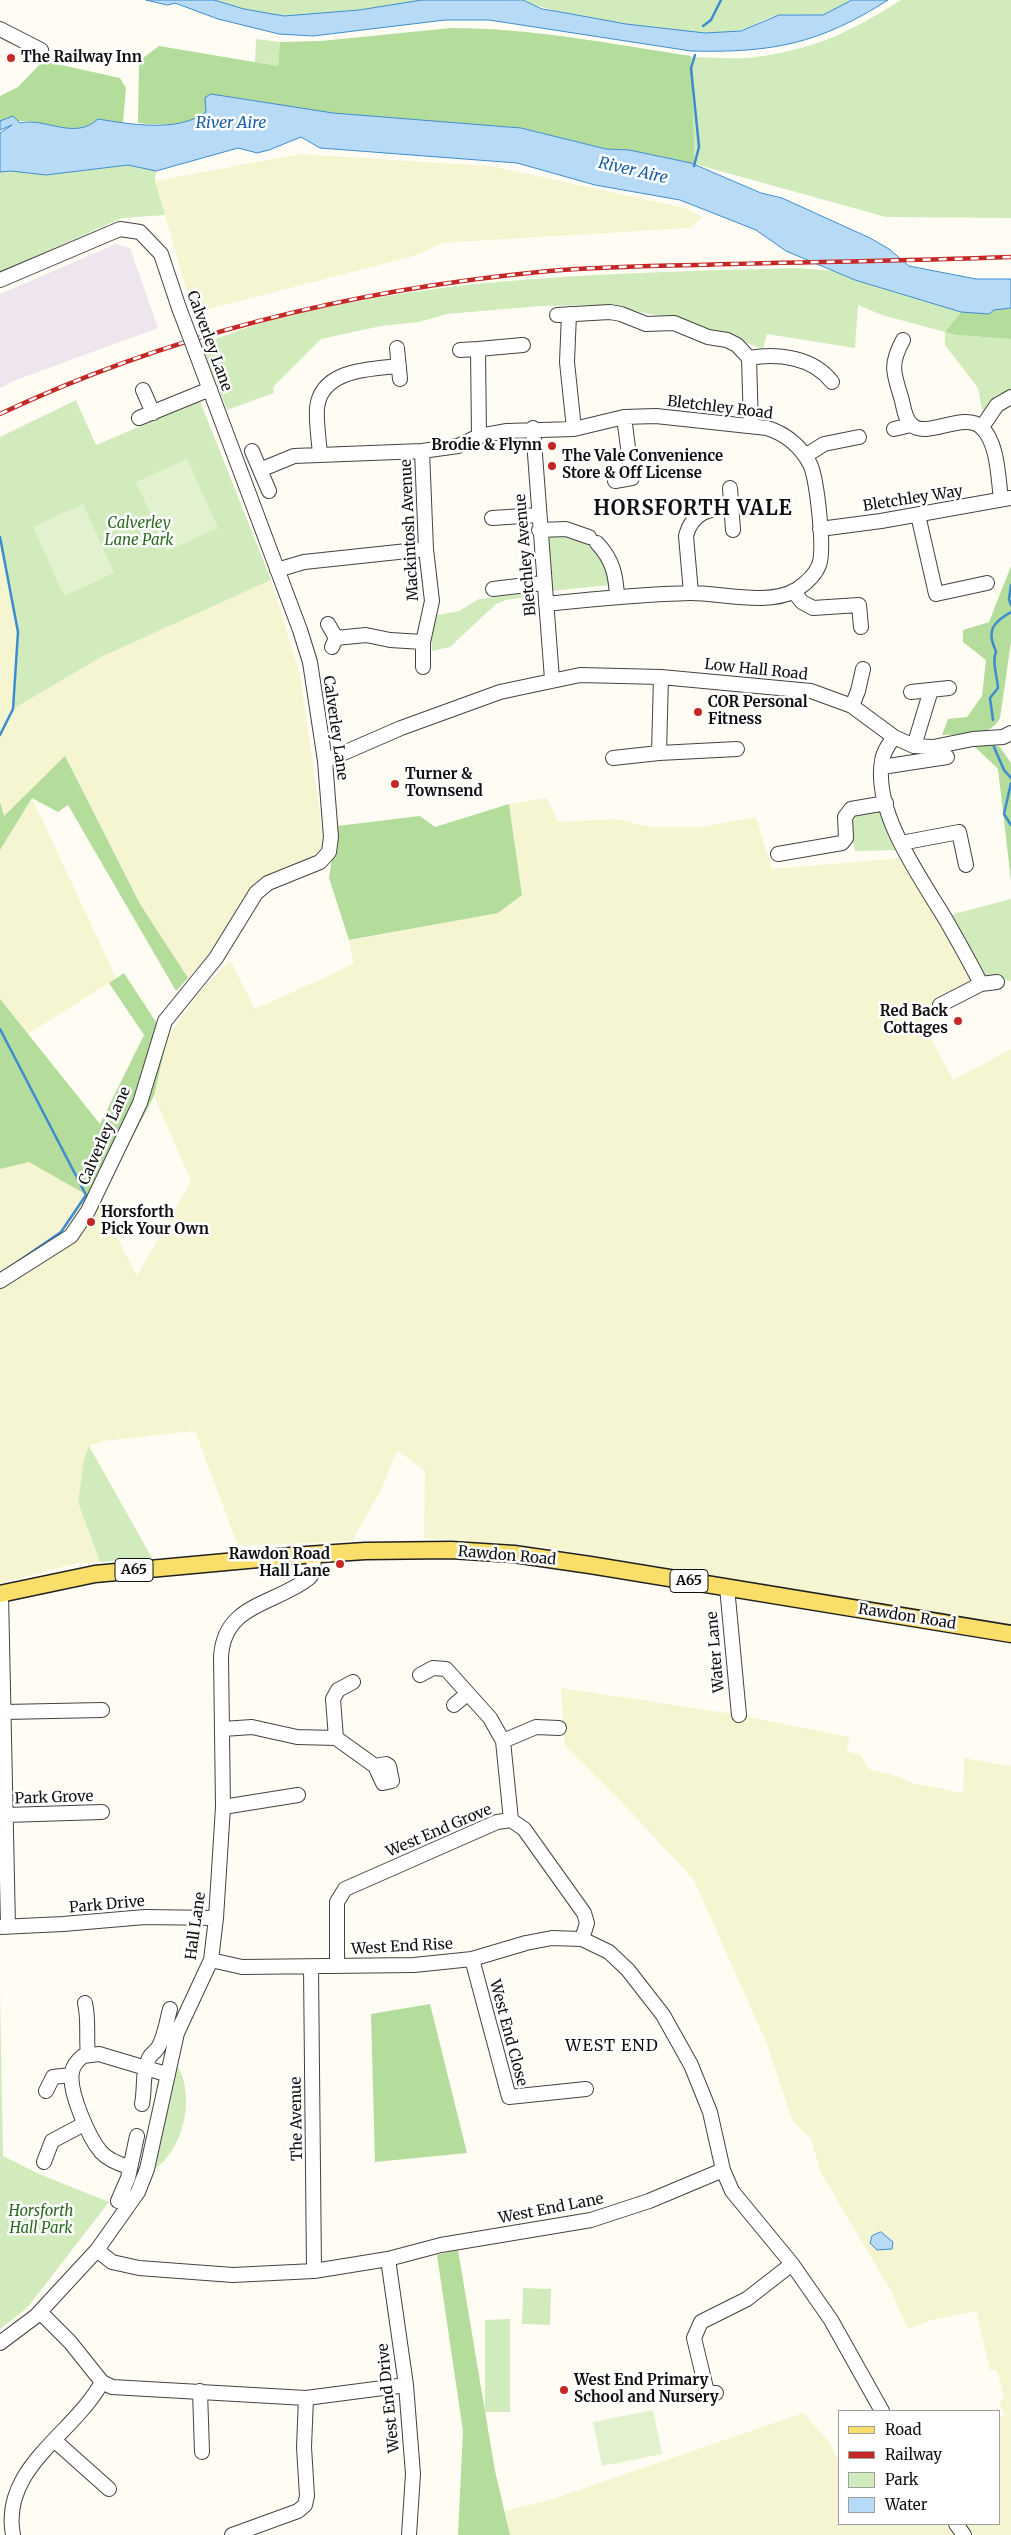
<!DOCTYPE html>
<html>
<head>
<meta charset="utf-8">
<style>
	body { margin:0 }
	#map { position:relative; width:1011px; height:2535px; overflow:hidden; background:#fffdf3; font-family:Merriweather,serif }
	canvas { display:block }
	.legend { position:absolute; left:838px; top:2410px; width:162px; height:115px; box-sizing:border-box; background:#fff; border:1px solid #9f9f9f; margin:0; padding:6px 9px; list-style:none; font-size:15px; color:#101010 }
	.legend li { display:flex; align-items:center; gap:10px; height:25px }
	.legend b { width:25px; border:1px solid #9f9f9f }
</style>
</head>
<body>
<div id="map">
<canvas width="1011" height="2535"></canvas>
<ul class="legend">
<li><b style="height:6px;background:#f9de69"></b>Road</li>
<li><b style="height:6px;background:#c32726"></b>Railway</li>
<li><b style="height:14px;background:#d1ebbc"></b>Park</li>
<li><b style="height:14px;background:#b7dbf7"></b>Water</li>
</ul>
</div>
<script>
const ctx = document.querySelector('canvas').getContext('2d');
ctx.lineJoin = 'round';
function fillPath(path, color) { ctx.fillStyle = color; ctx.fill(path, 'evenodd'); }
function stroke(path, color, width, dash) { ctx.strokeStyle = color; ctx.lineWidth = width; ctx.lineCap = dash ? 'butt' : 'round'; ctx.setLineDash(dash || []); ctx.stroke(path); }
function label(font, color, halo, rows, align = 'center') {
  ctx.font = font + ' Merriweather,serif'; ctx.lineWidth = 5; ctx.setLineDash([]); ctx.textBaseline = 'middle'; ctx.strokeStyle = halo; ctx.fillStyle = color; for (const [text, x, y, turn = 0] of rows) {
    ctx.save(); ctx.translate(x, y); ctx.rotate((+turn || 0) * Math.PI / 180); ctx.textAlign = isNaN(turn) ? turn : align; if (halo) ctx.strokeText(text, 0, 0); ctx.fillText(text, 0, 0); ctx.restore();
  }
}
const industrial = new Path2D(`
	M116,244L130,248L158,328L16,380L0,388V294Z`);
const farmland = new Path2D(`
	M300,154L491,166L685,208L703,217L690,228L443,243L414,256L193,313L155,181Z
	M0,537L18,632L13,709L103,656L271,580L300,675L323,835L322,849L305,863L259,882L211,953L188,978L140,904L64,757L4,816L0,802Z
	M32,798L116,978L27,1035L0,999V850Z
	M547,798L558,822L615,819L652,827H702L756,817L772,869L902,858L974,982L917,1012L953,1080L1011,1049V1625L541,1547L424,1538L425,1471L397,1450L382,1488L352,1541L238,1546L195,1431L104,1441L89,1446L84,1459L78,1502L100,1562L77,1563L0,1583V1169L29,1161L99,1202L137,1276L191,1181L154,1096L167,1039L195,997L230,960L255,1009L354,964L349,941L499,912L522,895L509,804Z
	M561,1688L734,1714L850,1737L846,1751L860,1755L869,1769L900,1777L912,1783L963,1793L964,1758L1011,1766V2535H974L966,2524H1000V2417L1004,2416L999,2400H1004L997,2370H990L976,2311L932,2320L908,2329L890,2289L820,2171L811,2139L793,2122L767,2044L694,1880L615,1795L565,1746Z
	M803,2413L829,2442L840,2461V2524H944L953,2535H510L505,2511L550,2500Z`);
const green = new Path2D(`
	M214,0H422L359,10L284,16L244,9Z
	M523,0H852C826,24 809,11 780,15C763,17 750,30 734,32C692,39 631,25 589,17C566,12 545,10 523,0Z
	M901,0H1011V218L886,217L695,164L691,57C712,57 735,60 756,57C816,49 852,31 901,0Z
	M256,39L280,42L278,66L255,62Z
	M128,165L156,171L155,181L165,215L122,218L0,272V172L11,171L46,175Z
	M797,268L835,271L855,280L961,312L945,332L956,335L1011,339V392C994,391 990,402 983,415L978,388L945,345V332L882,315L858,305L855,348L767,334L763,349L680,319L643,313L614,305L541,306L447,314L419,322L381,326L321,339L273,387L274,393L227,410L201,344C226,336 250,325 276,319C445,275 623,273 797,268Z
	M76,400L96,445L200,401L271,580L103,656L13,709L18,632L0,537V437Z
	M551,532L587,540L602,556L609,585L551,591L544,533Z
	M535,592V596L506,600L496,604L450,647L432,651L431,636L437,615L459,611L479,599Z
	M879,808L896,850L855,851L849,820L853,814Z
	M1011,899V981L985,978L946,916Z
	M89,1446L152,1558L100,1562L78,1502L84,1459Z
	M0,1991L3,2156L39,2174L109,2202L27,2308L0,2329Z
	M177,2065C196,2095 184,2151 153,2170Z
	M523,2288L551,2289L550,2325L522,2324Z
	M510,2319V2412H485V2320Z`);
const forest = new Path2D(`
	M451,28C532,28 611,44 691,56L695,164L629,150L606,149L521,128L333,113L211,94C209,99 208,108 206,112C196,127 153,125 138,123L139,61L159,46L278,66L280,42L321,41Z
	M43,61L120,78L126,88L123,123L98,119C79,136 57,126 35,122C26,120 11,122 0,121V96L18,87Z
	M1011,308V339L956,335L945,332L961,312L989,314L994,310Z
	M1011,566V642L1000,718C990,738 962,734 942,735L948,719L967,717L982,696L986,660L963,642V630L989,622Z
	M990,743L1000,747L1011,763V881L998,769L972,744Z
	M65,756L140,904L188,978L176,991L68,805L58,812L32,798L0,850V802L4,816Z
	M509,804L522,895L498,913L349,940L329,878L337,826L420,816L435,827Z
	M124,973L167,1039L154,1096L99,1202L29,1162L0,1169V999L100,1124L144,1035L109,983Z
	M430,2004L467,2153L375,2162L371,2014Z
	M458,2250L495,2471L510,2535H458L463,2431L437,2255Z`);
const pitch = new Path2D(`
	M187,459L218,528L167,551L136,482Z
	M83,504L114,573L64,596L33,527Z
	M653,2410L662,2454L602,2466L593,2422Z`);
const water = new Path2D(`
	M146,0H214L244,9L284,16L359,10L422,0H523L542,9L555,11L626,24L705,33L741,31L779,15H823L852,0H888C819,44 772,53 691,51L489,20H445L313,36L279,34L218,19L175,3L168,5Z
	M211,94L333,113L521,128L606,149L629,150L691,163L761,193L782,198L870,238L889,249L909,266L976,279H1011V308L994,310L989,314L961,312L855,280L786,251L756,230L680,200L595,185L517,163L320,148L301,137L269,150L257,153L238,148L156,171L128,165L46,175L11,171L0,172V133L12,125L0,130V121L13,116L20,123C46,117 74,141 98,119C129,124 178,133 206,112L205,98Z
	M881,2232L893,2242L892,2249L877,2250L870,2243L872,2236Z`);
const stream = new Path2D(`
	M703,26L711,20L721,0
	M694,166L699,147L691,68L695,55
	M0,537L18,632L13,709L0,735
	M1011,585L1009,599L1011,605
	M993,720L990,698L998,688C997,675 992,663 996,651C986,631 993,622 1011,612
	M994,747L1004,770L1011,778
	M1011,783L1004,814L1011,825
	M0,1029L86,1195L61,1232L13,1265`);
const minor = new Path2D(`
	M0,29L41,50
	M0,280L120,229L140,232L161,254L179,308
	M569,314L567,362L574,429
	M557,315L610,312L621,314L646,324L674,323L708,337L727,340L737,345L749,358L751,426
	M903,340C890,364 893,372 901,397C904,407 904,418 912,425C927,439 964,411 981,427C998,442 998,477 1001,499
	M397,348L400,379
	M478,349L523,345
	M460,350L478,349L479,436
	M749,358C778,353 813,357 832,382
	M143,390L153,413
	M139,418L210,389
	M982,427L997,405L1011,397
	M533,428L552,679
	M894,429L911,425
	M252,451L269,491
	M422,451L426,549L432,601L423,642V667
	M320,455C319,440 316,423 317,408C321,369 371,369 399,366
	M805,456L824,444L859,437
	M260,470L294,456L422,451L458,446L479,436L507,431L574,429L624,417L656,416L767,428C786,434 800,445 810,464C817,479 825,550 819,565C815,576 805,584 796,590C769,606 721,593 691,593C643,594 594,599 546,604
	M615,481L632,478L624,417
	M730,488L733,530
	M918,515L936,594L987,583
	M492,518L538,515
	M820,529L881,521L1010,498
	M539,530L566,529L589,537
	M597,543C613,560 616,575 617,597
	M277,570L304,562L426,549
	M493,589L543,583
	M793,591L802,602L813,608L859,605L861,627
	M691,593L686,536C692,512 709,509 731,506
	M328,624L336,638
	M332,647L336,638L366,635L390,640L423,642
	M911,692L949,688
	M852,706L858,691L863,669
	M894,737C889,744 883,752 882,761C873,813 921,878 946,920C958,941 970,962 981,984
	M914,746L931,690
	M659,753L661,677
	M613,758L659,753L737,749
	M325,761L401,728L500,692L580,675L661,677L811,691L852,706L894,737L914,746L933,747L973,739L1003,737L1011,733
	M882,767L947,757
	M901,843L959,832L966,865
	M778,854L842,843L846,838L845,817L851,809L886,803
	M940,1005L981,984L997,982
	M0,1281L71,1236L88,1211L140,1103L165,1021L216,958L256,893L268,883L320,862L329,852L331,837L325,761L310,662L300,630L195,350
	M727,1587L739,1715
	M1,1594L8,1927
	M420,1675L433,1668L446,1669L490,1718L503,1741L511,1820
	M454,1705L467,1694
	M4,1712L102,1710
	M223,1729L252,1727L297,1737L336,1738
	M336,1738L375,1766L386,1764L389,1766L392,1781L383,1783L375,1766
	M336,1738L333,1699L338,1690L353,1682
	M503,1741L536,1727L559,1728
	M223,1807L298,1795
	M6,1815L102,1812
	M0,1927L63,1924L145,1917L216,1918
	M472,1959L509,2097L586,2089
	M211,1960L242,1967L414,1965L472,1959L526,1943L552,1938L582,1939L609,1952L628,1970L663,2015L691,2065L710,2112L723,2170L732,2191L792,2264L831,2320L882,2411
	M337,1966V1902L345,1889L497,1822L511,1820L524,1829L584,1913L587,1923L582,1939
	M311,1967L314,2271
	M85,2003C89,2020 86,2037 88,2055
	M46,2091L53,2077L71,2075
	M142,2104C145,2089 142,2072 149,2058C151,2054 155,2052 157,2049C164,2040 167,2020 170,2009
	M44,2162L52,2141L84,2124
	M129,2167C119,2164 108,2160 101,2152C89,2138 68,2091 72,2072C73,2065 78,2060 83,2056L99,2054L166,2074
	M118,2201L128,2178L137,2136
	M97,2250L112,2262L139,2268L233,2275L314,2271L388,2259L441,2245L591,2220L649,2201L723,2170
	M388,2259L406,2385L413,2474L409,2535
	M40,2312L70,2342L102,2382L112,2387L306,2398L406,2385
	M0,2343L36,2316L97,2250L138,2192L147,2169L177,2033L211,1960L216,1918L223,1807L221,1657C224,1603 275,1605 309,1578L313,1573L314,1555
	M200,2391L202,2452
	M716,2393H710L706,2388L694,2338L701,2322L747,2299L792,2264
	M54,2440L109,2489
	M956,2524L964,2535
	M13,2535C0,2468 75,2433 102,2382
	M232,2535L298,2511L305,2505L307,2496L304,2447L306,2398`);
const major = new Path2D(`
	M0,1594L95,1574L291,1556L365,1551L451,1550L514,1554L590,1565L1011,1634`);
const rail = new Path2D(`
	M0,414C174,332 358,289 549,271C598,267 646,266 695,265C800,262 906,261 1011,257`);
const minorBridge = new Path2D(`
	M179,308L195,350`);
const markers = [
	[11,58,5,"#c32726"],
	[552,446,5,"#c32726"],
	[552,466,5,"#c32726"],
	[698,712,5,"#c32726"],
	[395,784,5,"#c32726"],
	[958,1021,5,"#c32726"],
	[91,1222,5,"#c32726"],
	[340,1564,5,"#c32726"],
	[564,2390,5,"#c32726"]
];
const shields = [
	[134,1570,38],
	[689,1581,38]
];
const shieldNames = [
	["A65",134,1570],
	["A65",689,1581]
];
const poiNames = [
	["The Railway Inn",21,58],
	["Brodie & Flynn",542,446,"right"],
	["The Vale Convenience",562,457],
	["Store & Off License",562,474],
	["COR Personal",708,703],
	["Fitness",708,720],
	["Turner &",405,775],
	["Townsend",405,792],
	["Red Back",948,1012,"right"],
	["Cottages",948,1029,"right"],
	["Horsforth",101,1213],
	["Pick Your Own",101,1230],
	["Rawdon Road",330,1555,"right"],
	["Hall Lane",330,1572,"right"],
	["West End Primary",574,2381],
	["School and Nursery",574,2398]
];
const streetNames = [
	["Calverley Lane",209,341,70],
	["Bletchley Road",720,408,7],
	["Bletchley Way",913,499,-9],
	["Mackintosh Avenue",410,530,-93],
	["Bletchley Avenue",526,555,-95],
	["Low Hall Road",756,670,6],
	["Calverley Lane",335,728,82],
	["Calverley Lane",105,1136,-66],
	["Rawdon Road",507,1556,5],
	["Rawdon Road",907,1617,9],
	["Water Lane",716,1652,-95],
	["Park Grove",54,1798,-2],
	["West End Grove",439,1831,-23],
	["Park Drive",107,1905,-5],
	["Hall Lane",196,1926,-82],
	["West End Rise",402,1947,-3],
	["West End Close",508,2033,75],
	["The Avenue",297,2119,-91],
	["West End Lane",551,2209,-11],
	["West End Drive",389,2398,-96]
];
const parkNames = [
	["Calverley",139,524],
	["Lane Park",139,541],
	["Horsforth",41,2212],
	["Hall Park",41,2229]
];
const waterNames = [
	["River Aire",231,123],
	["River Aire",633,171,13]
];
const neighbourhoodNames = [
	["WEST END",612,2046]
];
const districtNames = [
	["HORSFORTH VALE",693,509]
];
fillPath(industrial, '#eee5ee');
fillPath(farmland, '#f6f5d2');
fillPath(green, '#d1ebbc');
fillPath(forest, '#b4dc9b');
fillPath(pitch, '#e3f2ce');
fillPath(water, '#b7dbf7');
stroke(water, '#3d8ccf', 1);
stroke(stream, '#3d8ccf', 2.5);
stroke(minor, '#434343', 16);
stroke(major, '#212121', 19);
stroke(minor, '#fff', 14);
stroke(major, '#f9de69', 16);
stroke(rail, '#c32726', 4.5);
stroke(rail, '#fff', 2.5, [8]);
stroke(minorBridge, '#434343', 16, []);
stroke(minorBridge, '#fff', 14);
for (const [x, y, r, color] of markers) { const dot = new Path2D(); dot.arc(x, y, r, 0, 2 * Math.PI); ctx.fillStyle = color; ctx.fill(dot); stroke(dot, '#fff', 2); }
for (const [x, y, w] of shields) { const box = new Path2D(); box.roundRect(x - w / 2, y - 11.5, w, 23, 4); ctx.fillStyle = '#fff'; ctx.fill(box); stroke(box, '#101010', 1); }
label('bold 14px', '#101010', null, shieldNames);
label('bold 15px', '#101010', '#fff', poiNames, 'left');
label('15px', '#101010', '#fff', streetNames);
label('italic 15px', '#2a6a1f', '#fff', parkNames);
label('italic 16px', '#175ea4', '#fff', waterNames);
ctx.letterSpacing = '1px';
label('16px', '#101010', '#fff', neighbourhoodNames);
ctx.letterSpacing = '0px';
ctx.letterSpacing = '1px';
label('bold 20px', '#101010', '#fff', districtNames);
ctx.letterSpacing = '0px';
</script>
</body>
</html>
